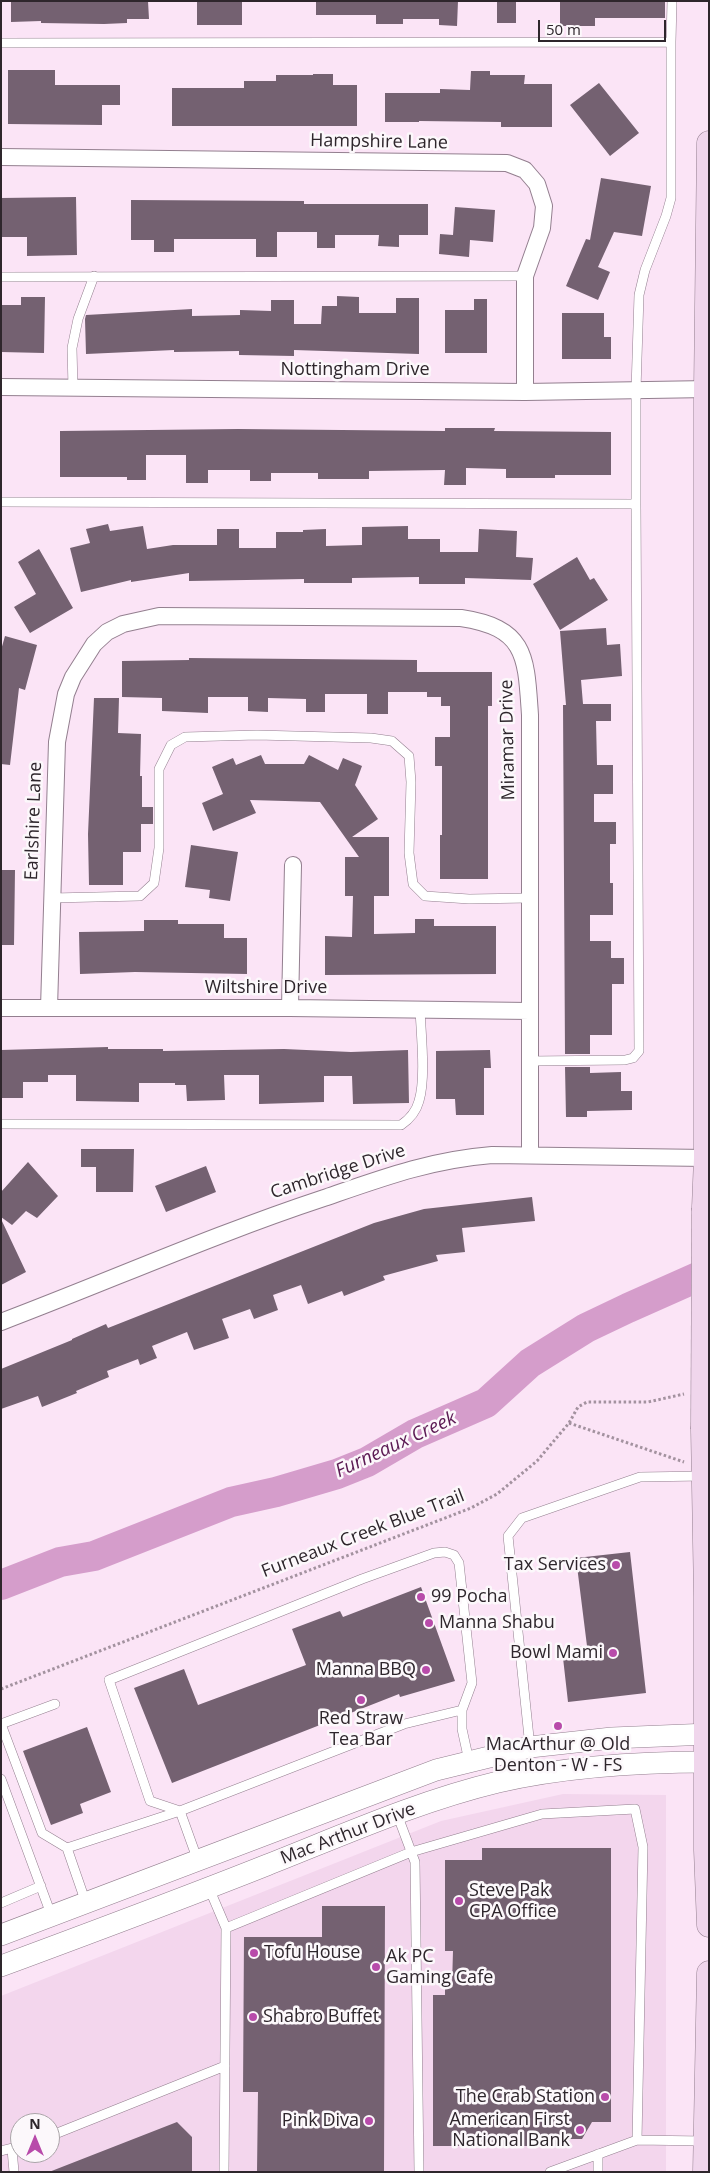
<!DOCTYPE html>
<html>
<head>
<meta charset="utf-8">
<style>
	body { margin:0 }
	#map { position:relative; width:710px; height:2173px; overflow:hidden; background:#fbe4f6; font-family:"Open Sans",sans-serif }
	canvas { display:block }
	.frame { position:absolute; inset:0; border:2px solid #2e262c; pointer-events:none }
	.north { position:absolute; left:10px; top:2113px; width:50px; height:50px; box-sizing:border-box; background:#fcf8fb; border:1px solid #aaa4a8; border-radius:50%; rotate:0deg; font-size:14px; font-weight:700; line-height:20px; text-align:center; color:#2e262c }
	.north::after { content:''; display:block; margin:auto; width:18px; height:22px; background:#b84baa; clip-path:polygon(50% 0,100% 100%,50% 72%,0 100%) }
	.scale { position:absolute; left:538px; top:20px; width:128px; height:22px; box-sizing:border-box; border:2px solid #2e262c; border-top:0; padding-left:6px; font-size:15px; line-height:18px; white-space:nowrap; color:#2e262c; -webkit-text-stroke:4px #fcf8fb; paint-order:stroke }
</style>
</head>
<body>
<div id="map">
<canvas width="710" height="2173"></canvas>
<div class="frame"></div>
<div class="north">N</div>
<div class="scale">50 m</div>
</div>
<script>
const ctx = document.querySelector('canvas').getContext('2d');
ctx.lineJoin = 'round';
function fillPath(path, color) { ctx.fillStyle = color; ctx.fill(path, 'evenodd'); }
function stroke(path, color, width, dash) { ctx.strokeStyle = color; ctx.lineWidth = width; ctx.lineCap = dash ? 'butt' : 'round'; ctx.setLineDash(dash || []); ctx.stroke(path); }
function label(font, color, halo, rows, align = 'center') {
  ctx.font = font + ' "Open Sans",sans-serif'; ctx.lineWidth = 5; ctx.setLineDash([]); ctx.textBaseline = 'middle'; ctx.strokeStyle = halo; ctx.fillStyle = color; for (const [text, x, y, turn = 0] of rows) {
    ctx.save(); ctx.translate(x, y); ctx.rotate((+turn || 0) * Math.PI / 180); ctx.textAlign = isNaN(turn) ? turn : align; if (halo) ctx.strokeText(text, 0, 0); ctx.fillText(text, 0, 0); ctx.restore();
  }
}
const built = new Path2D(`
	M563,1794L666,1795V2172H1V1996L441,1821ZM20,2123H50V2153H20Z`);
const river = new Path2D(`
	M1,1585L60,1562L94,1556L231,1502L276,1492L337,1474L367,1462L415,1434L486,1403L530,1363L586,1328L628,1308L709,1272`);
const building = new Path2D(`
	M11,1H148L149,19H127V23L104,24L41,23V21L11,22Z
	M197,1H242V25H197Z
	M316,1H458L457,26L439,25V19H403V24H376V15H316Z
	M497,1H516V23H497Z
	M560,1H665V18H595V26H560Z
	M8,70H55V85H120V105H102V125L8,124Z
	M471,71H490V75H525L524,84H552V127H501V122L419,121V122H385V93H440V89L470,90Z
	M313,74H333V85H357V126H172V88H244V81H276V75H313Z
	M599,83L639,133L610,156L570,105Z
	M601,178L651,186L642,236L614,232L598,267L610,272L598,300L566,286L586,239L590,240Z
	M76,197L77,255L27,256V237H1V198Z
	M131,200L304,201V204H428V235H399V247L378,246L379,235H335V248H317V232H277V257H256V239H174V252H154V240H131Z
	M455,207L495,210L493,242L470,240L469,257L439,254L440,234L453,235Z
	M337,296L359,297V313H396V298H419V354L294,350V356L239,355V351L174,352V350L86,354L85,319L86,315L192,309V316L240,315V310L271,311V300H294V324H321L322,306H337Z
	M21,297H45L44,353L1,352V305H21Z
	M474,299H487V353H445V310H474Z
	M562,313H604V337H611V359H562Z
	M445,428H495L494,431L611,432V475H555V478H506V469L466,468V485H444L445,470L369,471V479H318V473H271V481H250V470H208V483H186V455H146V480H127V477H60V431L238,429L445,431Z
	M108,524L110,531L143,526L147,549L173,545H217V529H239V548H276V532H303V530L326,529V546L362,545V527L408,526V539H440V552H478L479,529L517,531L516,557L533,558L531,580L465,578V584H419V577L352,578V583H304V579L189,581V573L131,582V580L81,592L70,548L90,543L86,529Z
	M39,549L73,608L30,633L14,607L36,594L18,562Z
	M577,557L590,580L594,578L608,600L560,630L533,584Z
	M606,628L607,645L620,644L622,676L581,680L583,704H611V721H596L597,765H613V794H594V822H616V844H610V883H613V915H590V941H611V958H624V984H612V1035H590V1054H565L563,705H566L560,631Z
	M5,636L37,645L25,690L19,688L10,765L1,764V650Z
	M189,658L417,660V672H492V706H488V879H440V835H442V766H435V737H450V706H441V697H427V692H388V714H367V694H325V712H306V699L268,698V712L248,711V697H208V713L162,711V698L122,697V661L189,660Z
	M94,698H119L118,733L141,734L140,776H142V807H153V824H141V852H123V885H89L88,834Z
	M261,755L265,764H304L309,755L338,770L343,758L362,766L355,785L378,819L352,837H389V896H374V934L415,933V919H434V926H496V974L325,975V936L352,937L353,896H345V857H359L320,802L250,800L256,813L213,831L202,803L223,794L212,767L233,758L236,765Z
	M191,845L238,852L230,901L209,898L210,890L185,887Z
	M1,870H15L14,945H1Z
	M144,920H178V924H224V938H247V974L135,972L80,974L79,932L144,931Z
	M108,1047V1049H163V1051L284,1049L351,1052L408,1050L409,1103L353,1104L352,1076H324V1102L259,1104V1075H224L225,1100L187,1101L186,1085H175V1083H139V1102L76,1101V1075H48V1082H23V1098H1V1050Z
	M490,1050L491,1068H484V1115H456L455,1099H436V1051Z
	M565,1067H590V1073L621,1072V1091H632V1110L587,1111V1117H566Z
	M81,1149H134L133,1192H96V1167H81Z
	M28,1162L58,1196L37,1218L26,1211L12,1225L1,1217V1192Z
	M206,1166L216,1192L166,1212L155,1186Z
	M532,1197L535,1221L462,1228L465,1252L436,1255L438,1261L383,1276L385,1280L344,1296L342,1291L308,1304L301,1285L273,1295L278,1310L254,1319L250,1309L222,1319L229,1338L194,1350L187,1332L152,1346L157,1358L140,1365L138,1359L107,1371L109,1377L76,1391L77,1393L42,1407L38,1396L1,1409V1369L72,1340V1339L106,1324L108,1328L374,1223L424,1209Z
	M1,1219L26,1272L1,1285Z
	M630,1552L646,1693L568,1702L562,1649L587,1646L576,1558Z
	M421,1587L455,1681L400,1697L399,1694L172,1783L134,1688L184,1669L198,1705L306,1665L292,1629L340,1611L343,1617Z
	M87,1727L111,1792L80,1804L83,1813L51,1825L23,1751Z
	M482,1848H611V2122H592L582,2139H569V2146H433V1995H445V1985H452L453,1951H445V1860H482Z
	M322,1906H385L384,2172H257L258,2092H243L244,1937H322Z
	M177,2122L192,2137V2172H49Z`);
const path = new Path2D(`
	M569,1423L684,1462
	M1,1689L471,1508L497,1494L537,1461L569,1423L578,1407L587,1402H648L684,1394`);
const service = new Path2D(`
	M1,43L671,42L672,1
	M1,277L525,276
	M73,388L72,348L78,319L94,276
	M1,502L636,504V390L639,295L645,270L666,216L671,198V42
	M52,898L140,896L154,883L159,848V769L171,745L185,737L257,735L371,738L392,741L409,756L411,782L409,853L413,884L425,896L469,899L529,898
	M530,1061L625,1060L633,1058L639,1051L636,504
	M1,1124L401,1125C410,1119 416,1112 419,1101C426,1078 421,1034 420,1009
	M55,1704L1,1724L42,1833L67,1848L86,1903
	M530,1747L508,1536L522,1518L640,1477L703,1476
	M1,1779L52,1917
	M397,1814L415,1862L419,2172
	M67,1848L180,1811L404,1724L462,1710
	M198,1861L180,1811L150,1801L109,1680L362,1579L434,1553L445,1552L454,1555L459,1563L472,1683L462,1710V1729L469,1761
	M209,1888L226,1928L224,2172
	M1,1903L41,1886
	M226,1928L411,1852L542,1814L635,1809L643,1847L637,2140L550,2172
	M50,2136L225,2066
	M637,2140L704,2141
	M12,2149L14,2172
	M1,2151L20,2146
	M598,2172V2154`);
const minor = new Path2D(`
	M1,157L507,163L525,170L537,184L544,206L542,228L525,276V392
	M1,387L525,392L709,389
	M1,1008H290L530,1011
	M49,1008L57,742L66,694L73,677L94,644L107,632L123,624L159,616L461,618C527,628 526,657 530,715V1155
	M290,1008L293,865
	M1,1322C109,1281 215,1234 324,1198C382,1178 430,1160 492,1155L706,1158`);
const tertiary = new Path2D(`
	M1,1935L436,1770L530,1747L612,1738L709,1734
	M1,1966C90,1933 179,1900 267,1865C343,1835 419,1801 498,1782C568,1766 638,1762 709,1762`);
const secondary = new Path2D(`
	M704,1208L706,1158V389L709,143
	M703,1429L706,1597V1850L709,1925
	M705,2172L709,1973`);
const secondaryBridge = new Path2D(`
	M703,1429L704,1208`);
const markers = [
	[616,1565,5,"#b84baa"],
	[421,1597,5,"#b84baa"],
	[429,1623,5,"#b84baa"],
	[613,1653,5,"#b84baa"],
	[426,1670,5,"#b84baa"],
	[361,1700,5,"#b84baa"],
	[558,1726,5,"#b84baa"],
	[459,1901,5,"#b84baa"],
	[254,1953,5,"#b84baa"],
	[376,1967,5,"#b84baa"],
	[253,2017,5,"#b84baa"],
	[605,2097,5,"#b84baa"],
	[369,2121,5,"#b84baa"],
	[580,2130,5,"#b84baa"]
];
const streetNames = [
	["Hampshire Lane",379,142,1],
	["Nottingham Drive",355,370],
	["Miramar Drive",508,740,-91],
	["Earlshire Lane",34,821,-88],
	["Wiltshire Drive",266,988],
	["Cambridge Drive",338,1172,-18],
	["Furneaux Creek Blue Trail",363,1534,-21],
	["Mac Arthur Drive",348,1834,-21]
];
const poiNames = [
	["Tax Services",606,1565],
	["99 Pocha",431,1597,"left"],
	["Manna Shabu",439,1623,"left"],
	["Bowl Mami",603,1653],
	["Manna BBQ",416,1670],
	["Red Straw",361,1719,"center"],
	["Tea Bar",361,1740,"center"],
	["MacArthur @ Old",558,1745,"center"],
	["Denton - W - FS",558,1766,"center"],
	["Steve Pak",469,1891,"left"],
	["CPA Office",469,1912,"left"],
	["Tofu House",264,1953,"left"],
	["Ak PC",386,1957,"left"],
	["Gaming Cafe",386,1978,"left"],
	["Shabro Buffet",263,2017,"left"],
	["The Crab Station",595,2097],
	["American First",570,2120],
	["National Bank",570,2141],
	["Pink Diva",359,2121]
];
const waterNames = [
	["Furneaux Creek",396,1445,-25]
];
fillPath(built, '#f3d6ed');
stroke(river, '#d59dcb', 30);
fillPath(building, '#746171');
stroke(service, '#937f8f', 10);
stroke(minor, '#937f8f', 18);
stroke(tertiary, '#937f8f', 22);
stroke(secondary, '#937f8f', 25);
stroke(path, '#a3929f', 3, [2.5, 2.5]);
stroke(service, '#fff', 9);
stroke(minor, '#fff', 16);
stroke(tertiary, '#fff', 21);
stroke(secondary, '#f0d6ec', 24);
stroke(secondaryBridge, '#937f8f', 25, []);
stroke(secondaryBridge, '#f0d6ec', 24);
for (const [x, y, r, color] of markers) { const dot = new Path2D(); dot.arc(x, y, r, 0, 2 * Math.PI); ctx.fillStyle = color; ctx.fill(dot); stroke(dot, '#fcf8fb', 2); }
label('18px', '#2e262c', '#fcf8fb', streetNames);
label('18px', '#2e262c', '#fcf8fb', poiNames, 'right');
label('italic 19px', '#5b1a53', '#fcf8fb', waterNames);
</script>
</body>
</html>
